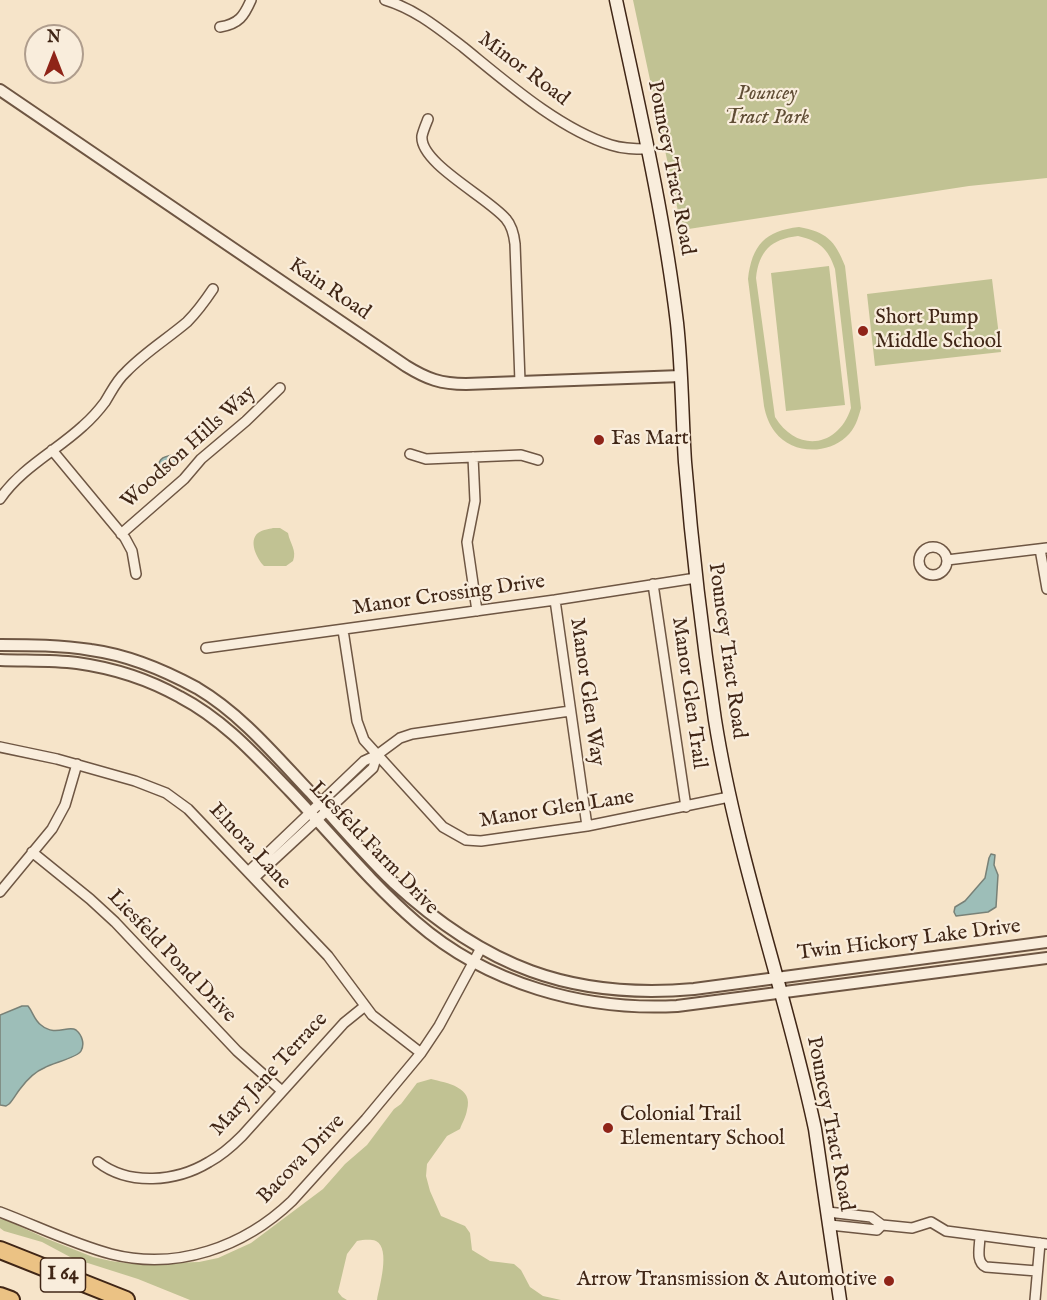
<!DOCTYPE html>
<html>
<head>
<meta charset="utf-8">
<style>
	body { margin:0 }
	#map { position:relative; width:1047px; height:1300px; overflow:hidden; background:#f6e4c9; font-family:"IM FELL English",serif }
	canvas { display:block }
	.north { position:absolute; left:24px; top:24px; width:60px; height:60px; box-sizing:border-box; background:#f9eddc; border:2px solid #af9d8d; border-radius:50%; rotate:0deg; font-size:16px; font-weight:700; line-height:24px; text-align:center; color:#402616 }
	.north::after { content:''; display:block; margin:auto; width:21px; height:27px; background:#8f2418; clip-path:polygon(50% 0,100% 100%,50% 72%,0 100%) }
</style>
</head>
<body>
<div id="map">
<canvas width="1047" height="1300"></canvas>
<div class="north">N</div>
</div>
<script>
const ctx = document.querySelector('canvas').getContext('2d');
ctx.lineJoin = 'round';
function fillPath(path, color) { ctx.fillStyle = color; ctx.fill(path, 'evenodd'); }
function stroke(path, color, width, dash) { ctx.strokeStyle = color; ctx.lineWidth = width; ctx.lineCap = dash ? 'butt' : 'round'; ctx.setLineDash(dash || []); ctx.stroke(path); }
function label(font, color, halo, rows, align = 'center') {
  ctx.font = font + ' "IM FELL English",serif'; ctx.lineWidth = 4.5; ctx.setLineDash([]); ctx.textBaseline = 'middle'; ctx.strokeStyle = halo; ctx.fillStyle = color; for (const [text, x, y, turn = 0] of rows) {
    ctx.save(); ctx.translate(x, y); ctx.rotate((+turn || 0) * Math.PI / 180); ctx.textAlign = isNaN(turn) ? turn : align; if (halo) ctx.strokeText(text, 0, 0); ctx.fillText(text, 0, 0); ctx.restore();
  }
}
const green = new Path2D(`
	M633,0H1047V178L969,186L682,230Z
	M799,227C826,232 835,240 845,266L861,408C858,419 855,429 846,437C826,455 792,454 775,432C769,424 766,416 764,406L748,279C752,245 765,231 799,227ZM798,236C819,241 828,248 835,269L851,408C838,448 797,453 775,417L756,278C759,251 771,239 798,236Z
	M829,266L845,405L786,411L771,273Z
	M992,279L1001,352L875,366L867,294Z
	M273,528H280L288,533C290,544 297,550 293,561L286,566H264C257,559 248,541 258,533C262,530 269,529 273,528Z
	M431,1079C447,1083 474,1087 467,1110C466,1117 462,1123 460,1129L447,1136L427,1164L426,1176L430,1191L441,1216L465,1226L470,1233L472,1250L490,1261L514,1264L521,1270L530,1287L543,1296L561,1300H377C379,1287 391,1249 376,1241C370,1239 363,1240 357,1241L347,1254L338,1292L342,1297L347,1300H190L138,1279L72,1258L42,1242L4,1231L0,1228V1219L6,1220L45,1238L93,1257L111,1261L133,1264L199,1262L218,1258L251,1243L323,1189L345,1164L367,1145L394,1109L401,1104L417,1083Z`);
const water = new Path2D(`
	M175,455L179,458L177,460L159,477L157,475C158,460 160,456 175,455Z
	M991,854L995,855L994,865L998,875L996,907L988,912L956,916L954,912L955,907L965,901L985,878L989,858Z
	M22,1006H28C33,1012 34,1020 41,1025C55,1037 68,1025 76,1030C82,1035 85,1044 81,1051C77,1058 52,1063 44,1068C34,1072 26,1081 20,1089C16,1094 13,1100 9,1104L6,1106L0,1105V1015Z`);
const minor = new Path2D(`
	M385,0C415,9 438,28 463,47C505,81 559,129 611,145C623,149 635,149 648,149
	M220,27C239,24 244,16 251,0
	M428,119C426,124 423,131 422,136C419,163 489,198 506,219C512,226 514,235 515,244L520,382
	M52,450L125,538L132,551L136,574
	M410,454L426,459L521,455L538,460
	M473,457L475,501L467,542L477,611
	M0,499C21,468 56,451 83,426C91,419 99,410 105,402C112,391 116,381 126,372C144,353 167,339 187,322C197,312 205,301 213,289
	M121,534L184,479L201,459L246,421L280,388
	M919 561a14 14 0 1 1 28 0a14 14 0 1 1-28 0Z
	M1040,549L1047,589
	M947,560L1047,548
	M653,584L686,807
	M555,600L587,826
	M343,630L357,721L364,740L443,827L466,840L481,841L587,826L729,797
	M206,648L555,600L696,578
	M0,747L57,759L135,781L166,793L188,809L328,956L372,1015L421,1053
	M32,852L90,899L115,922L237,1051L282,1091
	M248,872L364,761L377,755L400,738L412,734L570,711
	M254,878L373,768L377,755
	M0,892L52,829L65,805L77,764
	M98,1162C129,1186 176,1182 209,1162C222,1155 232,1146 242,1136L344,1023L365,1006
	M0,1212C37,1226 73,1244 111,1254C177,1271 244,1247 292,1201L366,1119L421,1053L439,1026L481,948
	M828,1212L871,1217L882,1225L877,1230L830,1225
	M882,1225L912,1228L931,1222L946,1231L1047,1244
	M980,1236C980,1246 975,1262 986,1267L1037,1271
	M1035,1300L1040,1243`);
const tertiary = new Path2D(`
	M0,90L406,366C427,379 441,384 466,384L681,376
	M0,645C30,645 61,645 91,650C128,655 164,670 197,688C241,714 275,755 310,792C337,822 364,854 393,882C484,966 570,1000 694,989L1047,942
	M0,660C26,661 52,660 77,663C113,668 148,679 180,697C224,720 256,756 290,791C332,835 370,882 416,922C487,984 584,1011 677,1006L1047,958`);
const secondary = new Path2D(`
	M616,0C639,107 664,214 677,323C682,369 682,416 685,462C692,548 702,634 715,720C737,859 786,992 815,1129L840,1300`);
const motorway = new Path2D(`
	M0,1250L126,1300
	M0,1296L11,1300`);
const markers = [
	[863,331,6,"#8f2418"],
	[599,440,6,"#8f2418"],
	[608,1128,6,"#8f2418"],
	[889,1281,6,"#8f2418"]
];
const shields = [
	[63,1275,45]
];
const shieldNames = [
	["I 64",63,1275]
];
const streetNames = [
	["Minor Road",523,70,37],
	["Pouncey Tract Road",670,168,79],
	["Kain Road",329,290,34],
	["Woodson Hills Way",189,448,-42],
	["Manor Crossing Drive",449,596,-8],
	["Pouncey Tract Road",726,651,82],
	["Manor Glen Way",586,692,82],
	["Manor Glen Trail",688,693,82],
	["Manor Glen Lane",557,810,-9],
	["Elnora Lane",249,847,47],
	["Liesfeld Farm Drive",373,849,46],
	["Twin Hickory Lake Drive",909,941,-7],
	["Liesfeld Pond Drive",171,957,46],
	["Mary Jane Terrace",270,1075,-47],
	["Pouncey Tract Road",829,1124,79],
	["Bacova Drive",302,1160,-46]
];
const parkNames = [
	["Pouncey",767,95],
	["Tract Park",767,119]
];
const poiNames = [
	["Short Pump",875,319],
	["Middle School",875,343],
	["Fas Mart",611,440],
	["Colonial Trail",620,1116],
	["Elementary School",620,1140],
	["Arrow Transmission & Automotive",877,1281,"right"]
];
fillPath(green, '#c1c293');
fillPath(water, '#9dbeb8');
stroke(water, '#788177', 1.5);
stroke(minor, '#6e5643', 12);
stroke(tertiary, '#6e5643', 14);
stroke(secondary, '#402616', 15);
stroke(motorway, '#402616', 20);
stroke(minor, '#f9eddc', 9);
stroke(tertiary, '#f9eddc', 10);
stroke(secondary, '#f9eddc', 12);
stroke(motorway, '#ebc284', 16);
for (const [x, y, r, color] of markers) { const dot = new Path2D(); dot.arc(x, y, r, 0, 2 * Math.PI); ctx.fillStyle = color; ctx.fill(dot); stroke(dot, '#f9eddc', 2); }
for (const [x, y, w] of shields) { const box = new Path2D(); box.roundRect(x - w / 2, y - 17, w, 34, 4.5); ctx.fillStyle = '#f9eddc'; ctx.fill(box); stroke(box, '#402616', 1.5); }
label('bold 20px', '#402616', null, shieldNames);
label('21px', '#402616', '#f9eddc', streetNames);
label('italic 21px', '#604d35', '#f9eddc', parkNames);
label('21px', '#402616', '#f9eddc', poiNames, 'left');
</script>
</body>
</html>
